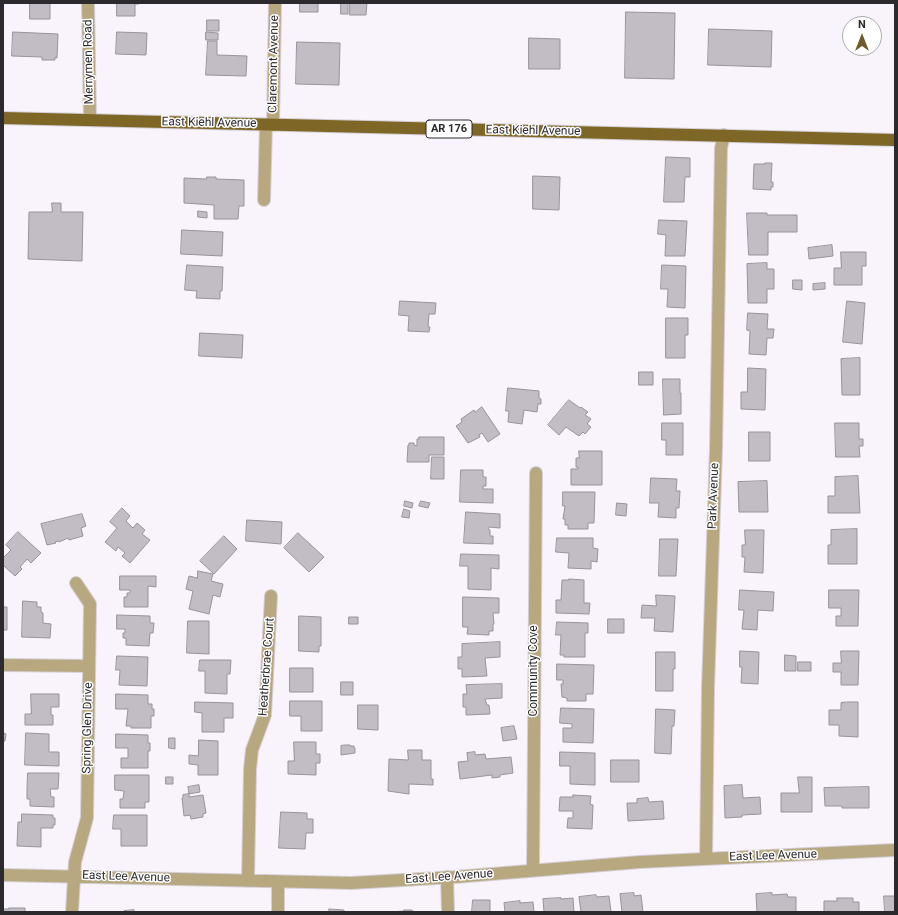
<!DOCTYPE html>
<html>
<head>
<meta charset="utf-8">
<style>
	body { margin:0 }
	#map { position:relative; width:898px; height:915px; overflow:hidden; background:#f9f3fc; font-family:Roboto,sans-serif }
	canvas { display:block }
	.frame { position:absolute; inset:0; border:4px solid #2c2a2d; pointer-events:none }
	.north { position:absolute; left:842px; top:16px; width:40px; height:40px; box-sizing:border-box; background:#fff; border:1px solid #abaaab; border-radius:50%; rotate:0deg; font-size:11px; font-weight:700; line-height:16px; text-align:center; color:#2c2a2d }
	.north::after { content:''; display:block; margin:auto; width:14px; height:18px; background:#6d5b29; clip-path:polygon(50% 0,100% 100%,50% 72%,0 100%) }
</style>
</head>
<body>
<div id="map">
<canvas width="898" height="915"></canvas>
<div class="frame"></div>
<div class="north">N</div>
</div>
<script>
const ctx = document.querySelector('canvas').getContext('2d');
ctx.lineJoin = 'round';
function fillPath(path, color) { ctx.fillStyle = color; ctx.fill(path, 'evenodd'); }
function stroke(path, color, width, dash) { ctx.strokeStyle = color; ctx.lineWidth = width; ctx.lineCap = dash ? 'butt' : 'round'; ctx.setLineDash(dash || []); ctx.stroke(path); }
function label(font, color, halo, rows, align = 'center') {
  ctx.font = font + ' Roboto,sans-serif'; ctx.lineWidth = 3; ctx.setLineDash([]); ctx.textBaseline = 'middle'; ctx.strokeStyle = halo; ctx.fillStyle = color; for (const [text, x, y, turn = 0] of rows) {
    ctx.save(); ctx.translate(x, y); ctx.rotate((+turn || 0) * Math.PI / 180); ctx.textAlign = isNaN(turn) ? turn : align; if (halo) ctx.strokeText(text, 0, 0); ctx.fillText(text, 0, 0); ctx.restore();
  }
}
const building = new Path2D(`
	M30,3H50V19H30Z
	M117,3H139V4H135V16H117Z
	M300,3H318V12H300Z
	M341,3H348V14H341Z
	M350,3H367L366,15H350Z
	M626,12L675,13L674,79L625,78Z
	M207,20H219V31H207Z
	M709,29L772,31L771,67L708,65Z
	M13,32L58,34L57,58L55,57V60H42V57L12,56Z
	M117,32L147,33L146,55L116,54Z
	M206,32L218,33V40H206Z
	M529,38L560,39V69H529Z
	M208,41H217V55L247,56L246,76L206,75Z
	M297,42L340,43L339,85L296,84Z
	M666,157L690,158V177H685L684,202H664Z
	M765,163H772L771,182H773V187H771V190L753,189L754,164H765Z
	M533,176L560,177L559,210L533,209Z
	M207,177H216V179L244,180V206H239L238,219H214V205L184,203V178L206,179Z
	M52,203H61V212H83L82,261L28,259L29,212H52Z
	M198,211L207,212V218L198,217Z
	M747,213H767V215H797V232H768V255H749Z
	M659,220L687,221L685,256H665L666,235L658,234Z
	M182,230L223,232L222,256L181,254Z
	M832,245L833,256L809,259L808,248Z
	M841,252H866V266H862V285H834V268H841Z
	M767,263V269H774V289H767V303H748L747,264Z
	M187,265L223,267L222,291H220V299L196,298L197,291L185,290Z
	M662,265L686,266L685,308L667,307L668,289H661Z
	M793,280H802V290L793,289Z
	M825,283V289L813,290V284Z
	M400,301L436,303L435,314H429L428,327H430L429,332L408,331L409,316L399,315Z
	M847,301L865,303L862,344L843,342Z
	M748,313L768,314L767,329H774L773,338H767L766,355L749,354L750,331L747,330Z
	M666,318H688V335H685V358H666Z
	M200,333L243,335L242,358L199,356Z
	M860,358V395H842L841,359Z
	M748,368L766,369L765,410L741,409V392H747Z
	M639,372H653V385H639Z
	M663,379H680V393H681V414L664,415Z
	M508,388L539,391V398L541,399V404H538L537,412L524,410L522,424L508,422L509,411H506Z
	M569,400L580,408L581,407L588,412L585,415L591,419L587,424L591,427L585,434L583,432L579,436L566,427L559,435L548,425Z
	M482,407L500,434L488,442L482,433L479,435L480,437L468,443L456,426L462,422L461,419L474,410L475,412Z
	M662,423H683V455H666V440H662Z
	M835,423H859V439H863V446H859L860,457H836Z
	M749,432H770V461H749Z
	M419,437H444V455H429V462H407L408,445H409V443H414V445L417,446V439H419Z
	M579,451H602V485H571V469H578V467H576V458H579Z
	M432,457H444V479H431Z
	M461,470H483V477H486V486H483V489H493V503L460,502Z
	M858,476L860,513H828V496H835V477Z
	M651,478L677,479L676,491H680L679,508H676V518L658,517L659,503H650Z
	M767,481L768,512H739L738,482Z
	M563,492H595L594,523H588V529H568V525H565V519H563L565,506H563Z
	M405,501L413,503L412,508L404,506Z
	M421,501L430,503L428,508L419,506Z
	M617,503L627,504L626,516L616,515Z
	M122,508L130,516L126,521L133,528L137,523L145,530L142,534L150,540L130,563L122,556L125,553L118,547L116,551L105,542L117,528L110,522Z
	M404,509L410,511L409,518L402,517Z
	M466,512L500,514V528L489,527L488,529L490,530V536H493V544L464,543Z
	M82,514L86,526L81,528L83,536L69,540L68,538L59,542L58,541L55,542L56,543L47,545L41,524Z
	M247,520L282,522L281,544L246,541Z
	M857,529V564H828V545H831V530Z
	M745,530H764L763,573L744,572L745,557H742V545H745Z
	M18,532L41,553L31,563L27,559L20,567L22,569L15,576L3,565V558L11,550L6,545Z
	M298,533L324,557L309,572L284,548Z
	M224,536L237,549L214,574L200,561Z
	M557,538H593V548L598,549L597,562L591,561V569L568,568L569,553L556,552Z
	M660,539H678L676,576H659Z
	M461,554L499,555V569L491,568V590L468,589V566H460Z
	M198,571L213,574L211,581L223,584L220,597L213,595L209,614L189,609L193,591L186,589L189,576L197,578Z
	M120,576H156V587L148,586V607H124V597H127V593H130V590H120Z
	M569,579L584,580V603H590L589,614L556,613V600H561L562,580H569Z
	M740,590L774,592L773,611L758,610L757,630L742,629L744,610H739Z
	M829,590H859L858,626H836V616H841V608H829Z
	M656,595L675,596L673,632L654,631L655,618H641L642,605L656,606Z
	M463,597L499,598V613H493L494,624H493V631H489V635L467,634L468,627H463Z
	M23,601L37,602V607H41V612L43,613V623L51,624L50,638L22,637Z
	M3,607H7V630H3V634Z
	M117,615L150,616V623H154L153,633H150L149,646L126,645V638H123V633H125V629H117Z
	M299,616L321,617V646H319V652L299,651Z
	M349,617H358V624H349Z
	M608,619H624V633H608Z
	M188,621H209V654L187,653Z
	M557,622L588,623V633H585V657H564V655H560L561,635H556Z
	M500,642V657L485,658L487,676L462,677V669H458V657H462V644Z
	M740,651L759,652L758,684L741,683L742,667H740Z
	M841,651H859L858,685H841V672H833V663H841Z
	M656,652H675V669H673V691H656Z
	M785,655L796,656V671H785Z
	M117,656L148,657L147,686L119,685L120,670H116Z
	M200,660H231L230,674H227V694L205,693V671H199Z
	M798,662H811V671H798Z
	M557,664L594,665L593,694H586V701H567V698L562,697L561,684H563V680H557Z
	M290,668H313V692H290Z
	M341,682H353V695H341Z
	M502,684V698L485,699L487,705H489L490,714L466,715V707H463V694H467L466,685Z
	M31,694H59V707H51V715H53V725H25V714H31Z
	M116,694L148,695V704H152V709H154V716H151V728H131V726H126L128,709H116Z
	M290,701H322V731H301V716H290Z
	M195,702L233,703V718H224V732H202V713L195,712Z
	M847,702H858V737L839,736V725H829V710H841V703Z
	M358,705H378V730L358,729Z
	M561,708L594,709L593,743L563,742V728H572V724L560,723Z
	M656,709L675,710L674,726H672L671,754L655,753Z
	M514,726L517,739L503,741L501,728Z
	M3,733L6,734L5,741H3Z
	M26,733L49,734V752H59V766L25,765Z
	M116,734L148,735V743H150V751H148V768H121V758H128V748H116Z
	M169,738H175V749L169,748Z
	M199,740L218,741V775H198V765L189,764V755L198,756Z
	M294,742H316V754H320V763H316V775L288,774V761H294Z
	M344,745H350V746H354V748H355V753L341,755V746Z
	M408,750H422V760H431V779H433V785L409,784V794L388,791L389,759L408,760Z
	M475,752V755L485,754L486,759L511,757L513,773L500,775V777L492,778V775L460,779L458,762L468,761L467,753Z
	M560,752L595,753V785L570,784V766H560Z
	M611,760H639V782H611Z
	M28,773H59L58,789H50L51,797H54V807L30,806V799H27V788Z
	M115,775H149V802H145V808H120V799H123L124,791L115,790Z
	M166,777H173V784H166Z
	M798,777H812V812H781V793H799Z
	M199,785L200,792L189,794L188,787Z
	M742,785L743,798L760,797L761,814L742,815V817L725,818L724,786Z
	M869,787V808H842V806H825L824,788Z
	M189,794V797L203,795L206,813L203,814V817L191,819L190,815L184,816L182,798H183V795Z
	M573,795L591,796L590,804L593,805L592,829L567,828L568,818H573V811H559L560,797H573Z
	M648,798L649,802L663,801L664,819L628,821L627,803H637V799Z
	M281,812L307,813V819H313V833H306L305,849L279,848Z
	M22,814L53,815V818H55V825H53V828H41V847L17,846L18,822H21Z
	M114,815H147V846H121V829H113Z
	M634,893V896L641,895L643,912H622L620,894Z
	M772,893V895L787,894L788,897H796V912H757L756,894Z
	M596,895L597,897L609,896L611,912H581L579,897Z
	M884,896H895V912H885Z
	M561,898V899L573,898L574,912H544L543,899Z
	M837,898H853V902H859V912H824V901H837Z
	M473,900H490V912H472Z
	M520,901V903L533,902L534,912H505L504,903Z
	M9,908H25V912H3V909H9Z
	M329,909L344,910V912H311H329Z
	M134,910V912H124V911Z
	M404,910H412V911L418,912H389L404,911Z`);
const minor = new Path2D(`
	M88,3L90,120
	M273,125L275,3
	M264,200L266,125
	M3,665L89,666
	M706,858L708,688L716,449L721,148L724,135
	M533,870L536,473
	M3,875L351,883L455,877L640,862L895,850
	M447,877L448,912
	M248,881L250,769L252,750L265,715L271,596
	M72,912L75,862L87,818L90,604L76,583
	M278,912V883`);
const major = new Path2D(`
	M3,118L895,140`);
const shields = [
	[449,129,46]
];
const shieldNames = [
	["AR 176",449,129]
];
const streetNames = [
	["Merrymen Road",89,62,-91],
	["Claremont Avenue",274,64,-89],
	["East Kiehl Avenue",209,123,1],
	["East Kiehl Avenue",533,131,1],
	["Park Avenue",714,496,-88],
	["Heatherbrae Court",267,667,-86],
	["Community Cove",534,671,-90],
	["Spring Glen Drive",88,728,-89],
	["East Lee Avenue",773,856,-2],
	["East Lee Avenue",126,877,2],
	["East Lee Avenue",449,877,-4]
];
fillPath(building, '#c2bcc4');
stroke(building, '#98939a', 1);
stroke(minor, '#d4cfd7', 14);
stroke(major, '#d4cfd7', 14);
stroke(minor, '#b7a87f', 12);
stroke(major, '#7e6726', 12);
for (const [x, y, w] of shields) { const box = new Path2D(); box.roundRect(x - w / 2, y - 9, w, 18, 3); ctx.fillStyle = '#fff'; ctx.fill(box); stroke(box, '#2c2a2d', 1); }
label('bold 11px', '#2c2a2d', null, shieldNames);
label('12px', '#2c2a2d', '#fff', streetNames);
</script>
</body>
</html>
